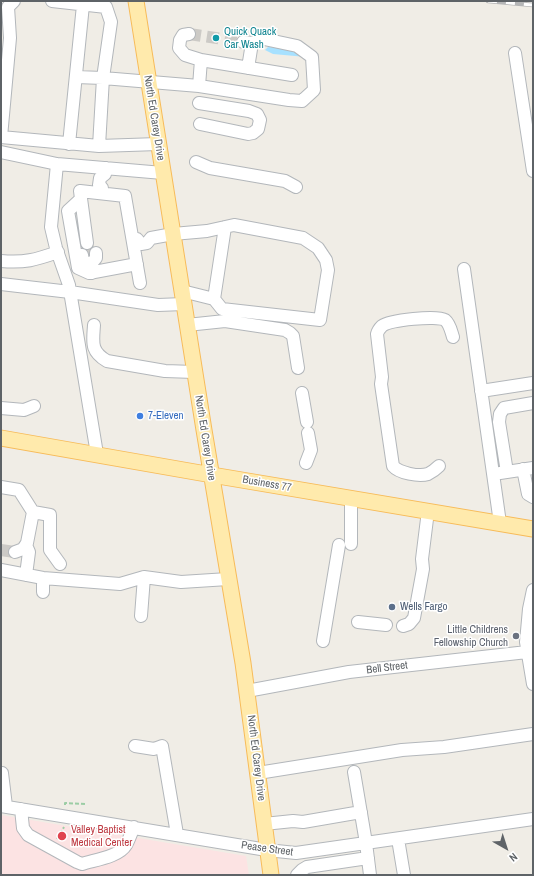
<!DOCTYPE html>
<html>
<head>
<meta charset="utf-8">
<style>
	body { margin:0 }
	#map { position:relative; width:534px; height:876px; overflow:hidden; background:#f0ede6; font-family:"Archivo Narrow",sans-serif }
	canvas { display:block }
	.frame { position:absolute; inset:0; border:2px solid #5e6367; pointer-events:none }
	.north { position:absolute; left:486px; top:828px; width:40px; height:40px; -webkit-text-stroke:3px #fff; paint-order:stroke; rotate:141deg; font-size:11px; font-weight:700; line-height:16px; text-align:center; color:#5e6367 }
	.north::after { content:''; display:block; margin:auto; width:14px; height:18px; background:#5e6367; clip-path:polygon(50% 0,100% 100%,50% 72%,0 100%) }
</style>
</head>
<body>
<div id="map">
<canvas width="534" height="876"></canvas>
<div class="frame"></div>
<div class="north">N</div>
</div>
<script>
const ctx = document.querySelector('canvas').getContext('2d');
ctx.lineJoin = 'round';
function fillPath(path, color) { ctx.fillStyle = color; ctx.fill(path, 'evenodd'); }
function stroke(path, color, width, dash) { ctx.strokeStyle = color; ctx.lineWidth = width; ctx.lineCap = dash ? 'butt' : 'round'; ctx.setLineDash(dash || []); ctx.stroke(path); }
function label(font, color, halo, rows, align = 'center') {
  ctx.font = font + ' "Archivo Narrow",sans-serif'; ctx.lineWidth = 3; ctx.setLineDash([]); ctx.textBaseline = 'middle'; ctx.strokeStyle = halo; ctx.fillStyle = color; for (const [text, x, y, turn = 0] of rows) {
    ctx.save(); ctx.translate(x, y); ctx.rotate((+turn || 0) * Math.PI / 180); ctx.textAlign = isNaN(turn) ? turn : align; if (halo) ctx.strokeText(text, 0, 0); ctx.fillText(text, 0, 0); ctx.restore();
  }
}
const medical = new Path2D(`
	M1,815L246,856L249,875H1Z`);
const water = new Path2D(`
	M268,47L302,49L306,57L273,54L265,50Z`);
const minorTunnel = new Path2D(`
	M189,34L243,42
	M87,243L89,254
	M1,550L15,552`);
const path = new Path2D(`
	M65,805V803L85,804
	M57,839L64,827`);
const minor = new Path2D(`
	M14,1L8,7L10,38L1,137L99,146L158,144
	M52,1L106,7L111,22L103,78L199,86L289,100L302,101L314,90L312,57L297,46L264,39L252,43L243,42
	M189,34L183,35L180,40L179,48L185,55L201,60L292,75
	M515,53L533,171
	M248,68L252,43
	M76,77L103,78L99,146
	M199,86L201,60
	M199,103L249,111L257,114L260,120L258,129L253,133L248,134L200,124
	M69,144L83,5
	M1,152L57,164L163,173
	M196,162L210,168L285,181L296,187
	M57,164L51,227L56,248L69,285L97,454
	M102,193V188L99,185L100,178L105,174L106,168
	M81,199L68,211L78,268L89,273L137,264
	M137,239L141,244L147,243L151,238L173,234L207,231L234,225L303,238L318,248L326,260L328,270L320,320L222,309L214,299L182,291
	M87,243L80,191L125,196L140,283
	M82,255L83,261L91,264L92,273
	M1,261C25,263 35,260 58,252
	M91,264L96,258V253
	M464,269L500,523
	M1,284L70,292L158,305L184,304
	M214,299L225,227
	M94,325C93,342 90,351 107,361L165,371L194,372
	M187,325L225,321L285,330L290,333L293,336L298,368
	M481,391L533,383
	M302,393L307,422
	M1,408L24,410L34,406
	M306,463L311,450L308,433
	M439,466C436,469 432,472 428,474C419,477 399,473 393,466L381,384L382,377L377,334C378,330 380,328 382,326C390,320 437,315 445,320C450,324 451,331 453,337
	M523,469L528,494L533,497
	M507,472L499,422L500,414L504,408L533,403
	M500,473L533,468
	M1,487L19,490L33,512L27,543L23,549L15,552
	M33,512L50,515V550L60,564
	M351,544V498
	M1,570L43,578L120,584L144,577
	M26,575L29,552L26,545
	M43,578V592
	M533,590L529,609L526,642L533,684
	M141,616L144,577L181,582L228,579
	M358,622L386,625
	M403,626L409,624L414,618L423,569L422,559L428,511
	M323,641L339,545
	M247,691L349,672L527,652
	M135,746L154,749L162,746L177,834
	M354,772L366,843L370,875
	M2,773L6,806
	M258,773L402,750L444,747L533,734
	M1,806L267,850L296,853L533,819
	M21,809L23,828L28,835L77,862L82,864C94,860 119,857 126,845C129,840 131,833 134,827
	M264,824L293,821L303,822L361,812
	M398,839L404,875
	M297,875L302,870L307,867L368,858`);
const major = new Path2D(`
	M136,1L204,430L243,663L271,875
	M1,438L212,475L533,529`);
const rail = new Path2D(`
	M488,1L533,5`);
const markers = [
	[216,38,4,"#0f9aa8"],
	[140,416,4,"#3f7fe0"],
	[392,607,4,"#5c6f8a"],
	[516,636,4,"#6b7280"],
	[62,836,5,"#e0444e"]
];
const cultureNames = [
	["Quick Quack",224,32],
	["Car Wash",224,45]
];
const streetNames = [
	["North Ed Carey Drive",154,118,81],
	["North Ed Carey Drive",205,438,81],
	["Business 77",267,484,10],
	["Bell Street",387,668,-7],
	["North Ed Carey Drive",256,758,83],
	["Pease Street",267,849,8]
];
const shopNames = [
	["7-Eleven",148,416]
];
const serviceNames = [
	["Wells Fargo",400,607]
];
const worshipNames = [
	["Little Childrens",508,630],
	["Fellowship Church",508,643]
];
const healthNames = [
	["Valley Baptist",71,830],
	["Medical Center",71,843]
];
fillPath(medical, '#fce3e3');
fillPath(water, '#a7e1ff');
stroke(minorTunnel, '#cccac6', 12, [12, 6]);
stroke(minor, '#b3b7bb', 14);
stroke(major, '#f7bb59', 17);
stroke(path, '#9ccda5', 2, [4, 2]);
stroke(minor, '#fff', 12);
stroke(major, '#ffeaac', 15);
stroke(rail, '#b5b6b7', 4.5);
stroke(rail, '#fff', 3, [9]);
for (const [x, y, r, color] of markers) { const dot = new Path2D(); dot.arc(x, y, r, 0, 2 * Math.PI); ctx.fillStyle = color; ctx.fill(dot); stroke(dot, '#fff', 1.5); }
label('11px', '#0d838f', '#fff', cultureNames, 'left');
label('11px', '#5e6367', '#fff', streetNames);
label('11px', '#366cbe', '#fff', shopNames, 'left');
label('11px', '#4e5e75', '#fff', serviceNames, 'left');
label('11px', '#5b616d', '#fff', worshipNames, 'right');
label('11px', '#be3a42', '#fff', healthNames, 'left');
</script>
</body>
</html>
